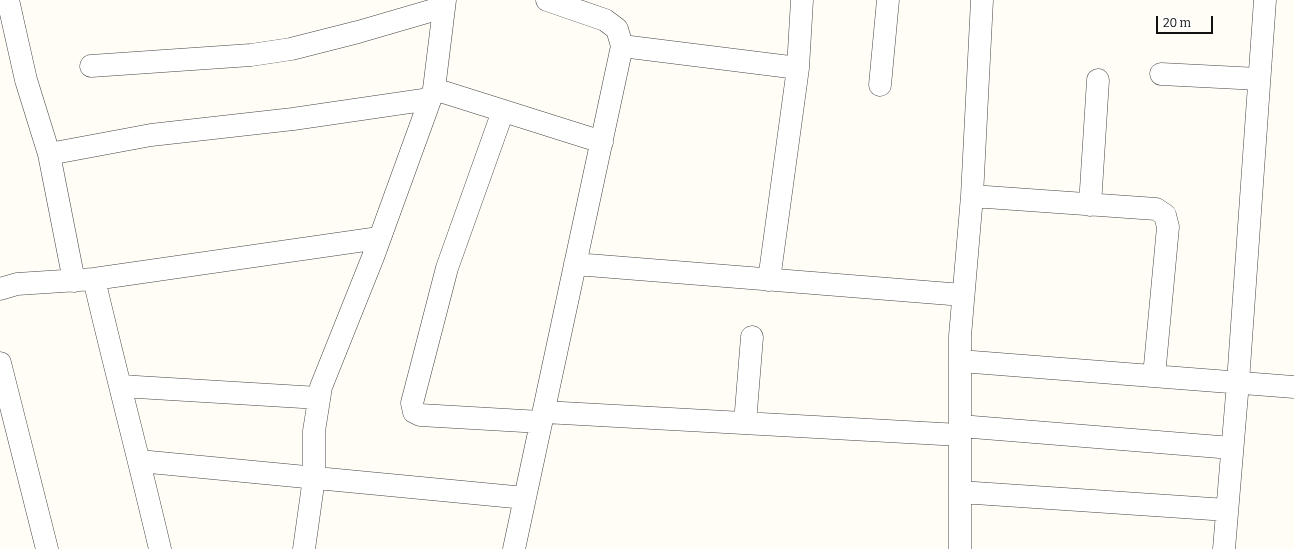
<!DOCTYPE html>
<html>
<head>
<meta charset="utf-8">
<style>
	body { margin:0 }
	#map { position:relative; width:1294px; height:549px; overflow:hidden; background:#fffdf5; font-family:Bitter,serif }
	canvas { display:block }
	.scale { position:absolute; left:1156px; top:16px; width:57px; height:18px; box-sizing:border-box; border:2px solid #111; border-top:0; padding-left:5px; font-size:12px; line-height:14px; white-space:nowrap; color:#111; -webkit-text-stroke:3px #fff; paint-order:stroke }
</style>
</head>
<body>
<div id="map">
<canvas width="1294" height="549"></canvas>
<div class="scale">20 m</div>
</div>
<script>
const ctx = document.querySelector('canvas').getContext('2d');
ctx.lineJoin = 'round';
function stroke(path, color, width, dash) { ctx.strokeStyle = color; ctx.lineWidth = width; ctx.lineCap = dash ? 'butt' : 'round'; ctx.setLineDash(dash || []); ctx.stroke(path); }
const minor = new Path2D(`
	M8,0L26,80L49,154L151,135L293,119L430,99
	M622,46L798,68
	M91,66L251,55L291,49L358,32L444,7
	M1161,74L1259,79
	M880,85L888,0
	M434,89L602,142
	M503,111L447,268L412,403L414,412L420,415L541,422
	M49,154L74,281
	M972,196L1156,209L1165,215L1168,227L1154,376
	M1090,205L1098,80
	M575,264L963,295
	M94,279C115,369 139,459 160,549
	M769,280L798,68L802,0
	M0,289L17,284L94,279L379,238
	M960,361L1294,387
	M0,363L47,549
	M120,386L319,398
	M544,412L960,435
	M745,423L752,337
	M960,426L1232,448
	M139,461L525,498
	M960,492L1227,510
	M304,549L314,478V431L321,387L373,257L434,89L445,0
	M514,549L622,46L617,29L605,20L547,0
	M960,549V336L972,196L982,0
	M1224,549L1238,382L1265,0`);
stroke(minor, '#444', 23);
stroke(minor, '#fff', 22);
</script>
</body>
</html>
